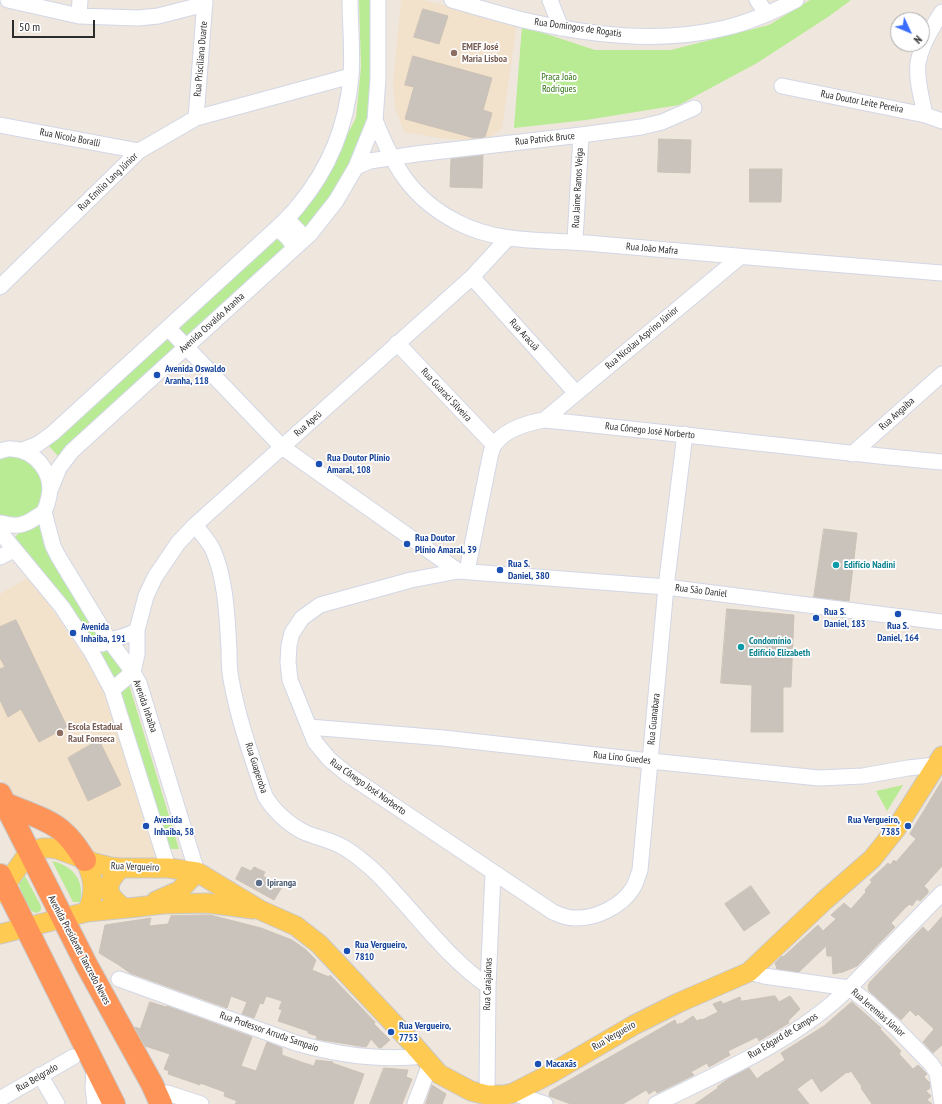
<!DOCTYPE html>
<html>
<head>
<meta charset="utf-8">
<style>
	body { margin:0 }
	#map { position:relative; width:942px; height:1104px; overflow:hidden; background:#efe6dd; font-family:"PT Sans Narrow",sans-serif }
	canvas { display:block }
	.north { position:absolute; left:890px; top:12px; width:40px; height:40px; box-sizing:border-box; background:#fff; border:1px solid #ababab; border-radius:50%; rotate:134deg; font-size:11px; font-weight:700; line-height:16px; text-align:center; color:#2c2c2c }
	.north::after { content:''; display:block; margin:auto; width:14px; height:18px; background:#3a6dff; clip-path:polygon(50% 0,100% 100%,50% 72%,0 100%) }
	.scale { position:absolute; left:12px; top:20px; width:83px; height:18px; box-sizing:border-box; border:2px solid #2c2c2c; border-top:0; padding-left:5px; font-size:12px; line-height:14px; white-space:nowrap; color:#2c2c2c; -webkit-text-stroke:3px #fff; paint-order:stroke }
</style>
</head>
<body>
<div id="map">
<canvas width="942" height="1104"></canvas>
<div class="north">N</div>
<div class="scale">50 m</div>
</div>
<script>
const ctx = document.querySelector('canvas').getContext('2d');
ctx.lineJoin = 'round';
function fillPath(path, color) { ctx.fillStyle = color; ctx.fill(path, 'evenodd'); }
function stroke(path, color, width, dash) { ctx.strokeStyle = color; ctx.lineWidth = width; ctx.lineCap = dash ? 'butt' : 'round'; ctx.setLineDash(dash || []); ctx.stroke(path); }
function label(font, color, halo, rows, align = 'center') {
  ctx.font = font + ' "PT Sans Narrow",sans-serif'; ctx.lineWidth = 3.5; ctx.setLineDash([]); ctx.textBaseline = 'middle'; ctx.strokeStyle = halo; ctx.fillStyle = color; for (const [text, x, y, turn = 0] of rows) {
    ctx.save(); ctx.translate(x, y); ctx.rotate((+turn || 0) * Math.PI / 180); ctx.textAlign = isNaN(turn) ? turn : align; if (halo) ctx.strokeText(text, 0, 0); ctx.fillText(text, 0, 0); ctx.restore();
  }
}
const education = new Path2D(`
	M401,0H423L517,24L502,128L486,142L441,138L404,132L395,108L393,82Z
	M30,576L106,689L160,862L92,857L10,799L0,777V594Z`);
const green = new Path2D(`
	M359,0H374L375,92L368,120L355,153L331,196L298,235L58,456L48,445L319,188L356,118L361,67Z
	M810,0H851L828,17L757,63L679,105L586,120L514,128L522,26L595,50H671L769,25Z
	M7,456H17L27,459L41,473L44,493L40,502L34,511L24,516L14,519L0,516V458Z
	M40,524L43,543L61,577L127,678L179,849H168L120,693L13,539L20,532Z
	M903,785L889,808L887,811L876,791Z
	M52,861C73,866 85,880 80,902H73Z
	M25,876L41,906V910C31,921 23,895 20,888L19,884Z`);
const building = new Path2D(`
	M423,9L448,16L439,44L414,37Z
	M413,56L492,78L483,110L492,113L485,137L474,138L405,119L414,87L405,85Z
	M659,139L691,140L690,173L658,172Z
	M483,155L482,188L450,187L451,159Z
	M750,169H782L781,202H750Z
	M824,529L857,533L849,601L814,597Z
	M727,609L794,615L791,687H783V732H751L752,685L721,683Z
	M16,620L67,727L39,742L21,709L8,717L0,700V669L5,667L0,658V627Z
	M99,740L121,785L88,801L68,758Z
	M942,781V866L924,886L928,890V893L920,901L917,899L912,906L910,904L906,907L891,923L895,927L857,966L843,972L833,974L832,956H827L826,946L799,972L777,969L775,963L782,956L783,957L818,925L823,931L836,919L831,915L844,903L851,909L866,892L865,890L872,882L870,880L888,863L890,865L894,860L896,862L916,839L910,834Z
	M242,867L251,871L254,867L265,872L263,876L282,887L274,900L236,879Z
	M751,886L770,913L744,931L725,904Z
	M210,915L261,928L292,940L305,949L316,960L312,970L329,977L330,975L375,1022L374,1024L390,1040L381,1048H379L371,1039L366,1047L316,1039L317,1036L308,1033V1031L278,1021L282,1010L279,1009L282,1001L266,996L263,1004L260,1003L254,1018L242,1014L247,1002L231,996L227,1008L130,973L119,965L99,953L105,925L151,918L149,926L168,924L171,916Z
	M942,917V1045L933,1053L923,1042L934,1029L918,1014L916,1016L910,1010L901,1020L869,991L868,986L870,982L923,927L928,932Z
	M775,996L779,1002L790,996L800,1009L788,1021L789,1023L759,1041L757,1037L728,1051L730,1055L709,1067L707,1063L691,1072L694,1075L657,1093L655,1090L649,1094L646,1090L623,1104H571L549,1096L550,1091L675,1020L677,1025L680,1023L681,1024L693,1016L697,1021L701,1019L702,1020L718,1012L713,1004L721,1001L723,1004L740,997L741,1001Z
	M150,1002L166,1007L167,1006L252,1037L241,1066L256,1071L267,1042L282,1048V1055L304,1063L314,1066L316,1060L333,1062L332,1063L364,1074L353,1104H235L237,1101L224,1096L225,1092L200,1083V1085L168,1074L169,1071L164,1069L170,1054L145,1046L135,1027L140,1029Z
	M852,1002L881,1028L880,1029L901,1051L899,1054L913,1069L918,1065L927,1074L924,1077L930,1083V1088L926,1091L931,1096L927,1100L932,1104H872L861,1088L862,1087L851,1071L848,1073L847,1072L821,1092L812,1078L797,1089L809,1104H695L718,1088L717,1087L728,1079L749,1068L757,1079L766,1072V1073L785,1060L781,1053L824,1026Z
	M384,1068L408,1070L406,1077L412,1079L402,1104H370Z
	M432,1085L446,1094L442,1104H426Z`);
const minor = new Path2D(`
	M8,0L79,16L138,18L158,16L205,4
	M452,0C476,7 499,14 523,20C588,35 659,44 725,28C750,22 773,12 796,0
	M550,0L561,28
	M757,0L762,7L764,15
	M79,16L80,0
	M782,86L925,115L942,121
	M925,115C922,99 916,80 918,63C921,45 932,27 942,12
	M196,118L205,0
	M375,120C393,166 412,199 457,222C500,245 551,239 598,244C713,254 827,264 942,273
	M0,125L139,151
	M356,167L370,161L416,154L581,135L641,127L662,122L694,108
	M287,219L305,238
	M277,228L287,237L295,247
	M575,241L581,135
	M472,277L576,393
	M0,287L139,151L196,118L351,76
	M168,328L282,447L458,571
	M397,343L494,445
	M544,420L740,257
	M685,434L666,587L640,870C638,876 636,883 633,888C622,906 596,919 574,918C566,918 560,915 553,912L347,774L329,759L315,742L290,680L288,662L289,645L292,633L302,618L320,605L411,580L458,571L666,587L942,622
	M23,450L38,444L53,433L277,228C284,221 292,214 298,206C329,169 347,124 351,76C353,51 350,25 350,0
	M0,451C4,450 8,448 12,449C35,450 54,473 49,496C48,501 46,509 43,513C40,515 36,517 32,520C27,523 19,526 12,525C8,525 4,523 0,523
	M852,454L942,374
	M51,488L59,468L72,451L310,234L336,201L356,167L375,120L378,79V0
	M44,512L53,546L58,556L109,640L133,672L139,683L197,872
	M195,525C201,533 208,540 213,550C226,580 227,616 229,649C229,659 229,669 231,679C238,719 252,758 265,796C273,810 290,826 306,833C318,838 331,840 343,847C350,851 358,857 365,863C377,872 387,884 397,895C426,927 453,962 488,986
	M0,532L62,607L91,651L112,690L168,868
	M0,557L14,550
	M467,571L490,457C491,453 492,448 494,445C505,429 527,423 544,420C677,433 809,450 942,462
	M102,644C113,637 127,638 137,630
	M112,690L133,672L137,654V630L146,596L155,577L178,543L195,525L472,277L508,238
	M309,727L443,738L650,761L819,778L863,776L908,768L936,765
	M749,972L764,976L849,988L868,1002L896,1028L931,1064L937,1073L942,1104
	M119,979L296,1043C338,1055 380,1061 424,1056
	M94,1066L93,1088L95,1104
	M40,1075L57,1104
	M167,1093L201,1104
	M513,1093L545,1104
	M487,1095L488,986L493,873
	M0,1099L73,1057
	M415,1104L430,1064
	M656,1104C723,1071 795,1041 849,988L942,893`);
const major = new Path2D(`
	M85,860C94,879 96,892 87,912
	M121,868C104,885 105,894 124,908
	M0,893L29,852L42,848H50L57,849L95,863L110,867L121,868H168L197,872L260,910L296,926L319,944L411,1042L439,1074L471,1091L487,1095H505L513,1093L550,1074L634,1025L678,1003L749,972L825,900L872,859L896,829L942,756
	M156,901L179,891L197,872
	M0,934L87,912L138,907L163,904L207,903L253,909`);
const highway = new Path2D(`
	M0,794L86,964L152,1084L161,1104
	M4,803C22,811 46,818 61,830C71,838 78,849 85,860
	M0,875L114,1104`);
const markers = [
	[454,53,4,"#8d6e63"],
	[157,375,4,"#1a4fb4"],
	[319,464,4,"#1a4fb4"],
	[407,544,4,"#1a4fb4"],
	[836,565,4,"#0f9aa8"],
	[500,570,4,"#1a4fb4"],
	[898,614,4,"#1a4fb4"],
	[816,618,4,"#1a4fb4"],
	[73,633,4,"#1a4fb4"],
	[741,647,4,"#0f9aa8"],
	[60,733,4,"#8d6e63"],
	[146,826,4,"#1a4fb4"],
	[908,826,4,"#1a4fb4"],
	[259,883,4,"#5c6f8a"],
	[347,951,4,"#1a4fb4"],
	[391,1032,4,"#1a4fb4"],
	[538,1064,4,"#1a4fb4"]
];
const streetNames = [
	["Rua Domingos de Rogatis",578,28,8],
	["Rua Prisciliana Duarte",201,59,-85],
	["Rua Doutor Leite Pereira",862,102,11],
	["Rua Nicola Boralli",70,138,11],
	["Rua Patrick Bruce",545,139,-6],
	["Rua Emílio Lang Júnior",108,182,-44],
	["Rua Jaime Ramos Veiga",578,188,-87],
	["Rua João Mafra",652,249,5],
	["Avenida Osvaldo Aranha",212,323,-42],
	["Rua Aracuã",524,335,48],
	["Rua Nicolau Asprino Júnior",642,338,-40],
	["Rua Guaraci Silveira",446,395,47],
	["Rua Angaíba",897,414,-42],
	["Rua Apeú",308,424,-42],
	["Rua Cônego José Norberto",650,431,6],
	["Rua São Daniel",701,591,7],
	["Avenida Inhaíba",145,706,71],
	["Rua Guanabara",654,719,-84],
	["Rua Lino Guedes",622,758,6],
	["Rua Guaperoba",256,768,72],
	["Rua Cônego José Norberto",368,787,35],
	["Rua Vergueiro",135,867,2],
	["Avenida Presidente Tancredo Neves",79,950,62],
	["Rua Carajaúnas",488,984,-88],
	["Rua Jeremias Júnior",878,1013,41],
	["Rua Professor Arruda Sampaio",269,1032,19],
	["Rua Vergueiro",614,1036,-30],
	["Rua Edgard de Campos",783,1036,-31],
	["Rua Belgrado",37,1078,-30]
];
const educationNames = [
	["EMEF José",462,47],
	["Maria Lisboa",462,59],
	["Escola Estadual",68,727],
	["Raul Fonseca",68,739]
];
const parkNames = [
	["Praça João",559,77],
	["Rodrigues",559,89]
];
const transitNames = [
	["Avenida Oswaldo",165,369],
	["Aranha, 118",165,381],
	["Rua Doutor Plínio",327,458],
	["Amaral, 108",327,470],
	["Rua Doutor",415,538],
	["Plínio Amaral, 39",415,550],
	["Rua S.",508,564],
	["Daniel, 380",508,576],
	["Rua S.",824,612],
	["Daniel, 183",824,624],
	["Rua S.",898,626,"center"],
	["Daniel, 164",898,638,"center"],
	["Avenida",81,627],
	["Inhaiba, 191",81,639],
	["Avenida",154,820],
	["Inhaiba, 58",154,832],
	["Rua Vergueiro,",900,820,"right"],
	["7385",900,832,"right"],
	["Rua Vergueiro,",355,945],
	["7810",355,957],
	["Rua Vergueiro,",399,1026],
	["7753",399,1038],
	["Macaxãs",546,1064]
];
const cultureNames = [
	["Edifício Nadini",844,565],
	["Condomínio",749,641],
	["Edifício Elizabeth",749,653]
];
const serviceNames = [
	["Ipiranga",267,883]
];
fillPath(education, '#f2e2cb');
fillPath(green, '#b8eb94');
fillPath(building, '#cac3bc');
stroke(building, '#cbc2b6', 1);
stroke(minor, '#d2d7e6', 17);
stroke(major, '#c8c8c8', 21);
stroke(highway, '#c8c8c8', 24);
stroke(minor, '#fff', 15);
stroke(major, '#ffca52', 19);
stroke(highway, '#ff9458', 22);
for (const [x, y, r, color] of markers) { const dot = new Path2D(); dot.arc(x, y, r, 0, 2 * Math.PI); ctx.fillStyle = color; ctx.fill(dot); stroke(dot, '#fff', 1.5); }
label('10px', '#2c2c2c', '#fff', streetNames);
label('bold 10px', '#785e54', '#fff', educationNames, 'left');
label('10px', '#2e7213', '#fff', parkNames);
label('bold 10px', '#164399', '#fff', transitNames, 'left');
label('bold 10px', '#0d838f', '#fff', cultureNames, 'left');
label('bold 10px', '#4e5e75', '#fff', serviceNames, 'left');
</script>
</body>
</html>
